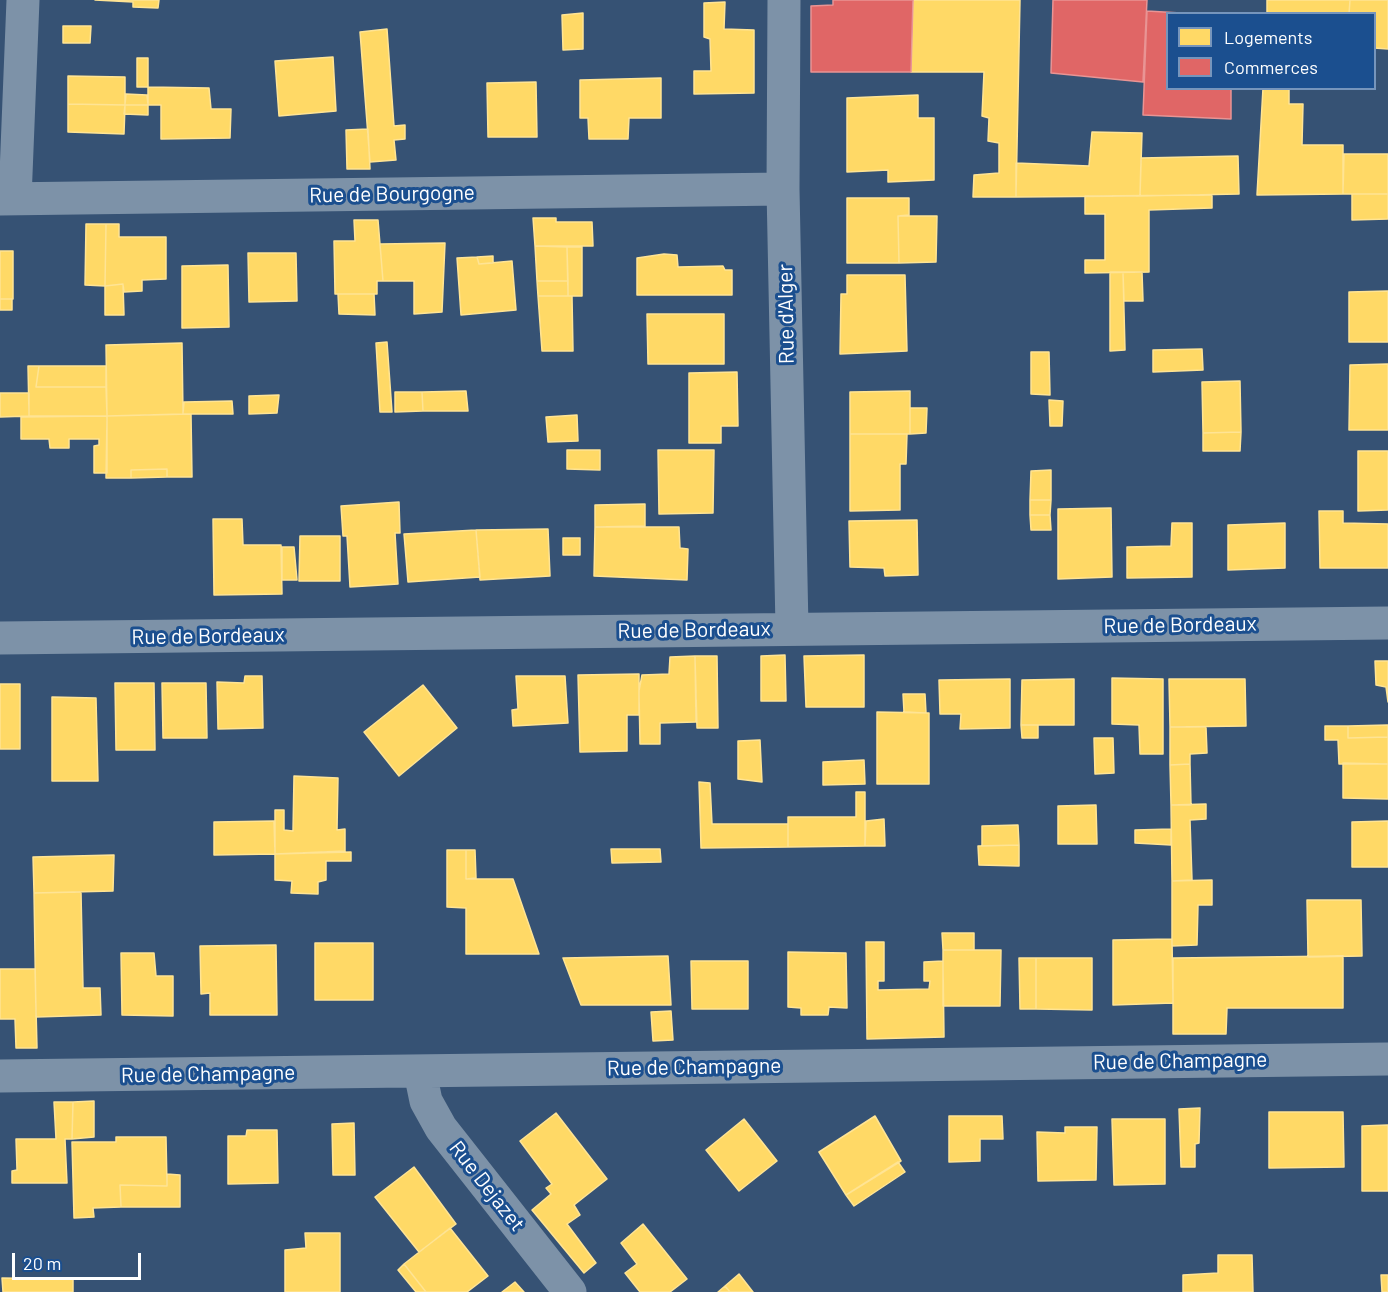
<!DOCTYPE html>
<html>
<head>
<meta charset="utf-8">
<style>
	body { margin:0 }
	#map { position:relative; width:1388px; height:1292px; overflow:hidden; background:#365274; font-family:Barlow,sans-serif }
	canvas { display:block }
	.legend { position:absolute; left:1166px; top:12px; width:210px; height:78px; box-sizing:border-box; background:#1b4f8f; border:2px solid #7695bc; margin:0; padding:8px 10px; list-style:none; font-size:18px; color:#fff }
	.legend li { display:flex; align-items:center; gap:12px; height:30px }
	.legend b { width:30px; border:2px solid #7695bc }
	.scale { position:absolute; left:12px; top:1253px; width:129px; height:27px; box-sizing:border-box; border:3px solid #fff; border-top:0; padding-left:8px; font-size:18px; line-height:21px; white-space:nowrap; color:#fff; -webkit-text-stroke:4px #1b4f8f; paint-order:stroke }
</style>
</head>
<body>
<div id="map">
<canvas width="1388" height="1292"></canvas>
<ul class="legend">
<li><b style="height:16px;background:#ffd966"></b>Logements</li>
<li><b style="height:16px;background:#e06666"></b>Commerces</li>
</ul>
<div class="scale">20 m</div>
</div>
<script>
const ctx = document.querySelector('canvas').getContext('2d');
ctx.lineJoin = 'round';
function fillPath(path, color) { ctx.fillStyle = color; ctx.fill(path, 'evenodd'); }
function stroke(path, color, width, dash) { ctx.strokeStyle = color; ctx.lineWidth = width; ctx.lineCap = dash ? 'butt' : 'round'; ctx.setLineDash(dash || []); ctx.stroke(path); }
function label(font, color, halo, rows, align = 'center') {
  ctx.font = font + ' Barlow,sans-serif'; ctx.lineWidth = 6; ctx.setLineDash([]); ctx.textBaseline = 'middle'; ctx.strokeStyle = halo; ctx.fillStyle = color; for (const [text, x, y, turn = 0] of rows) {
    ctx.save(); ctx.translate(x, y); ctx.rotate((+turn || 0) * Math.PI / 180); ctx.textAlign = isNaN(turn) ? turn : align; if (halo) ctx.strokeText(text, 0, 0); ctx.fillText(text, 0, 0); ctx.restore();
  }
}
const homes = new Path2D(`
	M95,0H159L158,8L133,7V2Z
	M913,0H1020L1016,197H973L974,175L999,173V143L988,141L989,118L982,116L984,72H911Z
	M1267,0H1350L1349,14H1267Z
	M1350,0H1388V49L1374,48V14H1349Z
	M725,2L724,29L754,30V93L694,94V71H711L710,39L704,37V3Z
	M583,13V49L563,50L562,15Z
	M63,26H91L90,43H63Z
	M387,29L394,126L405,125V139L394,140L396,160L370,162L360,32Z
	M333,57L336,111L279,116L275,61Z
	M137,58H148V87H137Z
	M68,76L125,77V105L68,104Z
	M661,78V118H629L628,139H589L588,118H580V80Z
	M536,82L537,137H488L487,83Z
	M148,87L209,88L211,109H231L230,138L161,139V105H148Z
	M1263,88H1289V104H1303L1302,145H1343V194L1257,195Z
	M126,94L147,95L148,105H125Z
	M918,95V118H934V180L888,182V170L847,172V98Z
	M68,104L125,105L124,134L68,132Z
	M125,105H148V115L124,114Z
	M368,129L370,169H347L346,130Z
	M1092,132L1142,133L1140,196L1016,197V163L1089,166Z
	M1344,154H1388V194H1343Z
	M1238,156L1239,194L1140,196L1141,158Z
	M1352,194H1388V219L1352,220Z
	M1212,195V208L1149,210V272L1085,273V260H1105V214H1085V196Z
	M847,198H909V215L898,216L899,263H847Z
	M898,216H937L936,262L899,263Z
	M533,218H556V222H592L593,246H535Z
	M354,220H378L383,281H377V294H335L334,241H355Z
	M86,224H106L105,286L85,285Z
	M106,224H119V237H166V279L142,280V291L124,292L123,284L105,286Z
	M445,243L442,312L414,314V281H383L380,244Z
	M535,246L567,247L568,281H537Z
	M567,247H582V296H568Z
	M0,251H13V299H0Z
	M248,253H296L297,301L249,302Z
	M664,254L677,255L678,267L723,266L725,270H732V295H637V258Z
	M493,256V263L479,264L477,257Z
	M477,257L479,264L512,261L516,310L461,315L457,258Z
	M228,265L229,327L182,328V266Z
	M1110,272H1123L1125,350L1110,351Z
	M1123,272H1142L1143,301H1124Z
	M847,275H905L907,351L840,354L841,294H847Z
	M537,281H568V296H538Z
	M123,284L124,315H105V286Z
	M1388,291V342H1349V292Z
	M338,294H374L375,315L339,314Z
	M538,296H572L573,351H542Z
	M0,299H12V310H0Z
	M647,314H724V364H648Z
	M387,342L392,412H380L376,343Z
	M182,343L183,414L107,416L106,345Z
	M1202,349L1203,370L1153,372V350Z
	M1031,352H1049L1050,395L1031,394Z
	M1388,364V430H1349L1350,365Z
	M28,366H39L36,387H106L107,416H29Z
	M39,366H106V387H36Z
	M737,372L738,426H721V443H689V373Z
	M1240,381L1241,432L1203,433L1202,382Z
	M466,391L468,411H423L422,392Z
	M910,391V434H850V392Z
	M395,392H422L423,411L395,412Z
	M0,393H29V416L0,417Z
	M279,395L277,413L249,414V396Z
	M1049,400L1063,401L1062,426H1050Z
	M232,401L233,414H183L184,402Z
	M910,408H927L926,433L910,434Z
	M191,414L192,477H167V469L131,470V478H106L107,416Z
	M577,415L578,441L548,442L546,417Z
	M107,416V473H94V446L99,445V439H69V448H50L49,439H21V417Z
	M1241,432L1240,451H1203V433Z
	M850,434H907L906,464H900V510L850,511Z
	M567,450H600V470L567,469Z
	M658,450H714L713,513L659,514Z
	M1358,451H1388V510L1358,511Z
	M167,469V477L131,478V470Z
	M1051,470V500H1030L1031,471Z
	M1030,500H1051L1050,515H1030Z
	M399,502L400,533H395L398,584L350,587L347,536H343L341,506Z
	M645,504V526L595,527V505Z
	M1111,508L1112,577L1058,579V509Z
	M1319,511H1343V523L1388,524V568H1320Z
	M1030,515H1050L1051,530H1031Z
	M213,519H242L243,545H281L282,594L214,595Z
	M917,520L918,575L885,576L884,568L850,567L849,521Z
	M1172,523H1192V577L1127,578V547L1171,546Z
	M1285,523V568L1228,570V525Z
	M595,527H679L680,548L688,549L687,580L594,576Z
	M548,529L550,576L480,580L476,530Z
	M476,530L480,577L408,582L404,534Z
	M300,536H340V581H299Z
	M563,538H580V555H563Z
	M282,547H294L297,580H282Z
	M785,655L786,701H761V656Z
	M864,655V707H806L804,656Z
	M695,656H717L718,728H697Z
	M695,656L696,722L660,723V744H640L639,691L642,675L669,674L670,657Z
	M1375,661H1388V702L1386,687L1376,685Z
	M639,674V715H627V751L580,752L578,675Z
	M245,676H262L263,728L218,729L217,682L244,683Z
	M516,676H565L568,723L513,726L512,710L518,709Z
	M1112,678L1163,679V754H1140L1139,725L1112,724Z
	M1010,679V728L960,729L961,714H940L939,680Z
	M1074,679V725H1021L1022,680Z
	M1169,679H1245L1246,726L1170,727Z
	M115,683H154L155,750H116Z
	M162,683H206L207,738H163Z
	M0,684H20V749H0Z
	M423,685L457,728L399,776L364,732Z
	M903,694H925L926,713L904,712Z
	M52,697L96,698L98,781H52Z
	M877,712L929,713V784H877Z
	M1021,725H1038V738H1022Z
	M1388,725V737L1348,738V726Z
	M1325,726H1348V738L1388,737V764H1339L1338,740H1325Z
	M1170,727H1206L1207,753L1190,754V764L1170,765Z
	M1094,738H1113L1114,773L1095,774Z
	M760,740L762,782L738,779V741Z
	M864,760L865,784L823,785V762Z
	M1343,763L1388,764V799L1343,798Z
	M1190,764L1191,805H1171L1170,765Z
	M294,776L338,778L337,830L345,829V851L275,854V810H284V830L293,831Z
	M699,782L710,783L712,824H788V847L701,848Z
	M856,792H865V846L788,847V817H856Z
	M1206,804V819L1190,820L1192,880L1172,881L1171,805Z
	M1096,805L1097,844H1058V806Z
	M884,819L885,846H865L866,821Z
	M274,821L275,854L214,855V822Z
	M1388,821V867H1352V822Z
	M1018,825L1019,845L982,846V826Z
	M1171,829V845L1135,843V830Z
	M1019,845V866L979,865L978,846Z
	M611,849H660L661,862L612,863Z
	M447,850H466V879H513L539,954H466V908L447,907Z
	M466,850H475L476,878L466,879Z
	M351,852V861H326V880L318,882V894L291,893L292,881L275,880V854Z
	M114,855L113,891L34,893L33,857Z
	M1212,880V905H1198L1197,945L1172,946V881Z
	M81,892L83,988H100L101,1015L36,1017L34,893Z
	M1307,900H1361L1362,956L1308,957Z
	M942,933H974V950H943Z
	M1172,939L1173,1003L1113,1005V940Z
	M866,942H884V981H878V990L929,989L930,981H924V962L943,961L944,1037L867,1039Z
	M315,943H373V1000H315Z
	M276,945L277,1015H210V993L201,994L200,946Z
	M943,950H1001L1000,1006H943Z
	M788,952L846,953L847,1008L829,1007L828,1015H801V1008L788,1007Z
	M121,953H154L156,976H173V1016L122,1015Z
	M668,956L671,1005H581L563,958Z
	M1343,956V1008H1227L1226,1034H1173V958Z
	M1019,958H1036V1009H1020Z
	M1036,958H1092V1010L1036,1009Z
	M691,961H748V1009H692Z
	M0,969H35L37,1048H16L15,1019H0Z
	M671,1011L673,1040L653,1041L651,1012Z
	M94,1101V1137L72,1139L73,1102Z
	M54,1102H73L72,1139H65L67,1183H12V1171L17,1170L16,1139H56Z
	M1200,1108L1199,1143L1195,1144V1167H1181L1179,1109Z
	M1269,1112H1343L1344,1167L1269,1168Z
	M556,1113L607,1179L574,1205L580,1215L567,1224L596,1263L584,1273L532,1210L551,1194L546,1188L552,1184L520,1141Z
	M875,1116L901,1161L846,1195L819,1152Z
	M949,1116H1002L1003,1139H980V1161L949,1162Z
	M744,1119L777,1161L739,1191L706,1150Z
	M1112,1119H1165V1184L1114,1185Z
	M354,1123L355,1175H333L332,1124Z
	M1388,1125V1191H1362V1126Z
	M1065,1127H1097L1096,1180L1038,1181L1037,1132L1065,1133Z
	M247,1130H277L278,1183L228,1184V1136H246Z
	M116,1137H166L167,1186L120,1185L121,1207L93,1208L94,1217L74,1218L72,1142H116Z
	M898,1162L905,1172L854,1206L846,1195Z
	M414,1167L456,1224L419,1252L375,1197Z
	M167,1174L180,1175V1207H121L120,1185L167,1186Z
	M643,1224L687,1279L670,1292H640L625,1273L637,1264L621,1243Z
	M450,1228L488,1276L467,1292H426L404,1264Z
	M305,1233H340V1292H285V1250L306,1248Z
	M1218,1255H1252L1253,1292H1183V1275L1218,1273Z
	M404,1264L426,1292H416L398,1270Z
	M739,1274L753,1292H730L725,1286Z
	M1381,1275H1388V1292H1382Z
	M2,1278L73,1279V1292H3Z
	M515,1282L524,1292H502Z
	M725,1286L730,1292H718Z`);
const shops = new Path2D(`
	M833,0H913L911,72H811V6L833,5Z
	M1053,0H1147L1143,82L1051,73Z
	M1147,11L1198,14H1168V88H1231V119L1143,115Z`);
const minor = new Path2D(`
	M784,0L783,189L792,628
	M0,199L783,189
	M15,199L23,0
	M0,638L1388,623
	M420,1072L426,1101L441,1128L570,1292
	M0,1076L1388,1059`);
const streetNames = [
	["Rue de Bourgogne",392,194,-1],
	["Rue d'Alger",786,314,-91],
	["Rue de Bordeaux",1180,625,-1],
	["Rue de Bordeaux",694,630,-1],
	["Rue de Bordeaux",208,636,-1],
	["Rue de Champagne",1180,1061,-1],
	["Rue de Champagne",694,1067,-1],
	["Rue de Champagne",208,1074,-1],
	["Rue Dejazet",487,1186,52]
];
fillPath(homes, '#ffd966');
stroke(homes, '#ffe494', 1.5);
fillPath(shops, '#e06666');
stroke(shops, '#e99494', 1.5);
stroke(minor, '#7d92a8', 33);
label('21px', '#fff', '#1b4f8f', streetNames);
</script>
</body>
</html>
